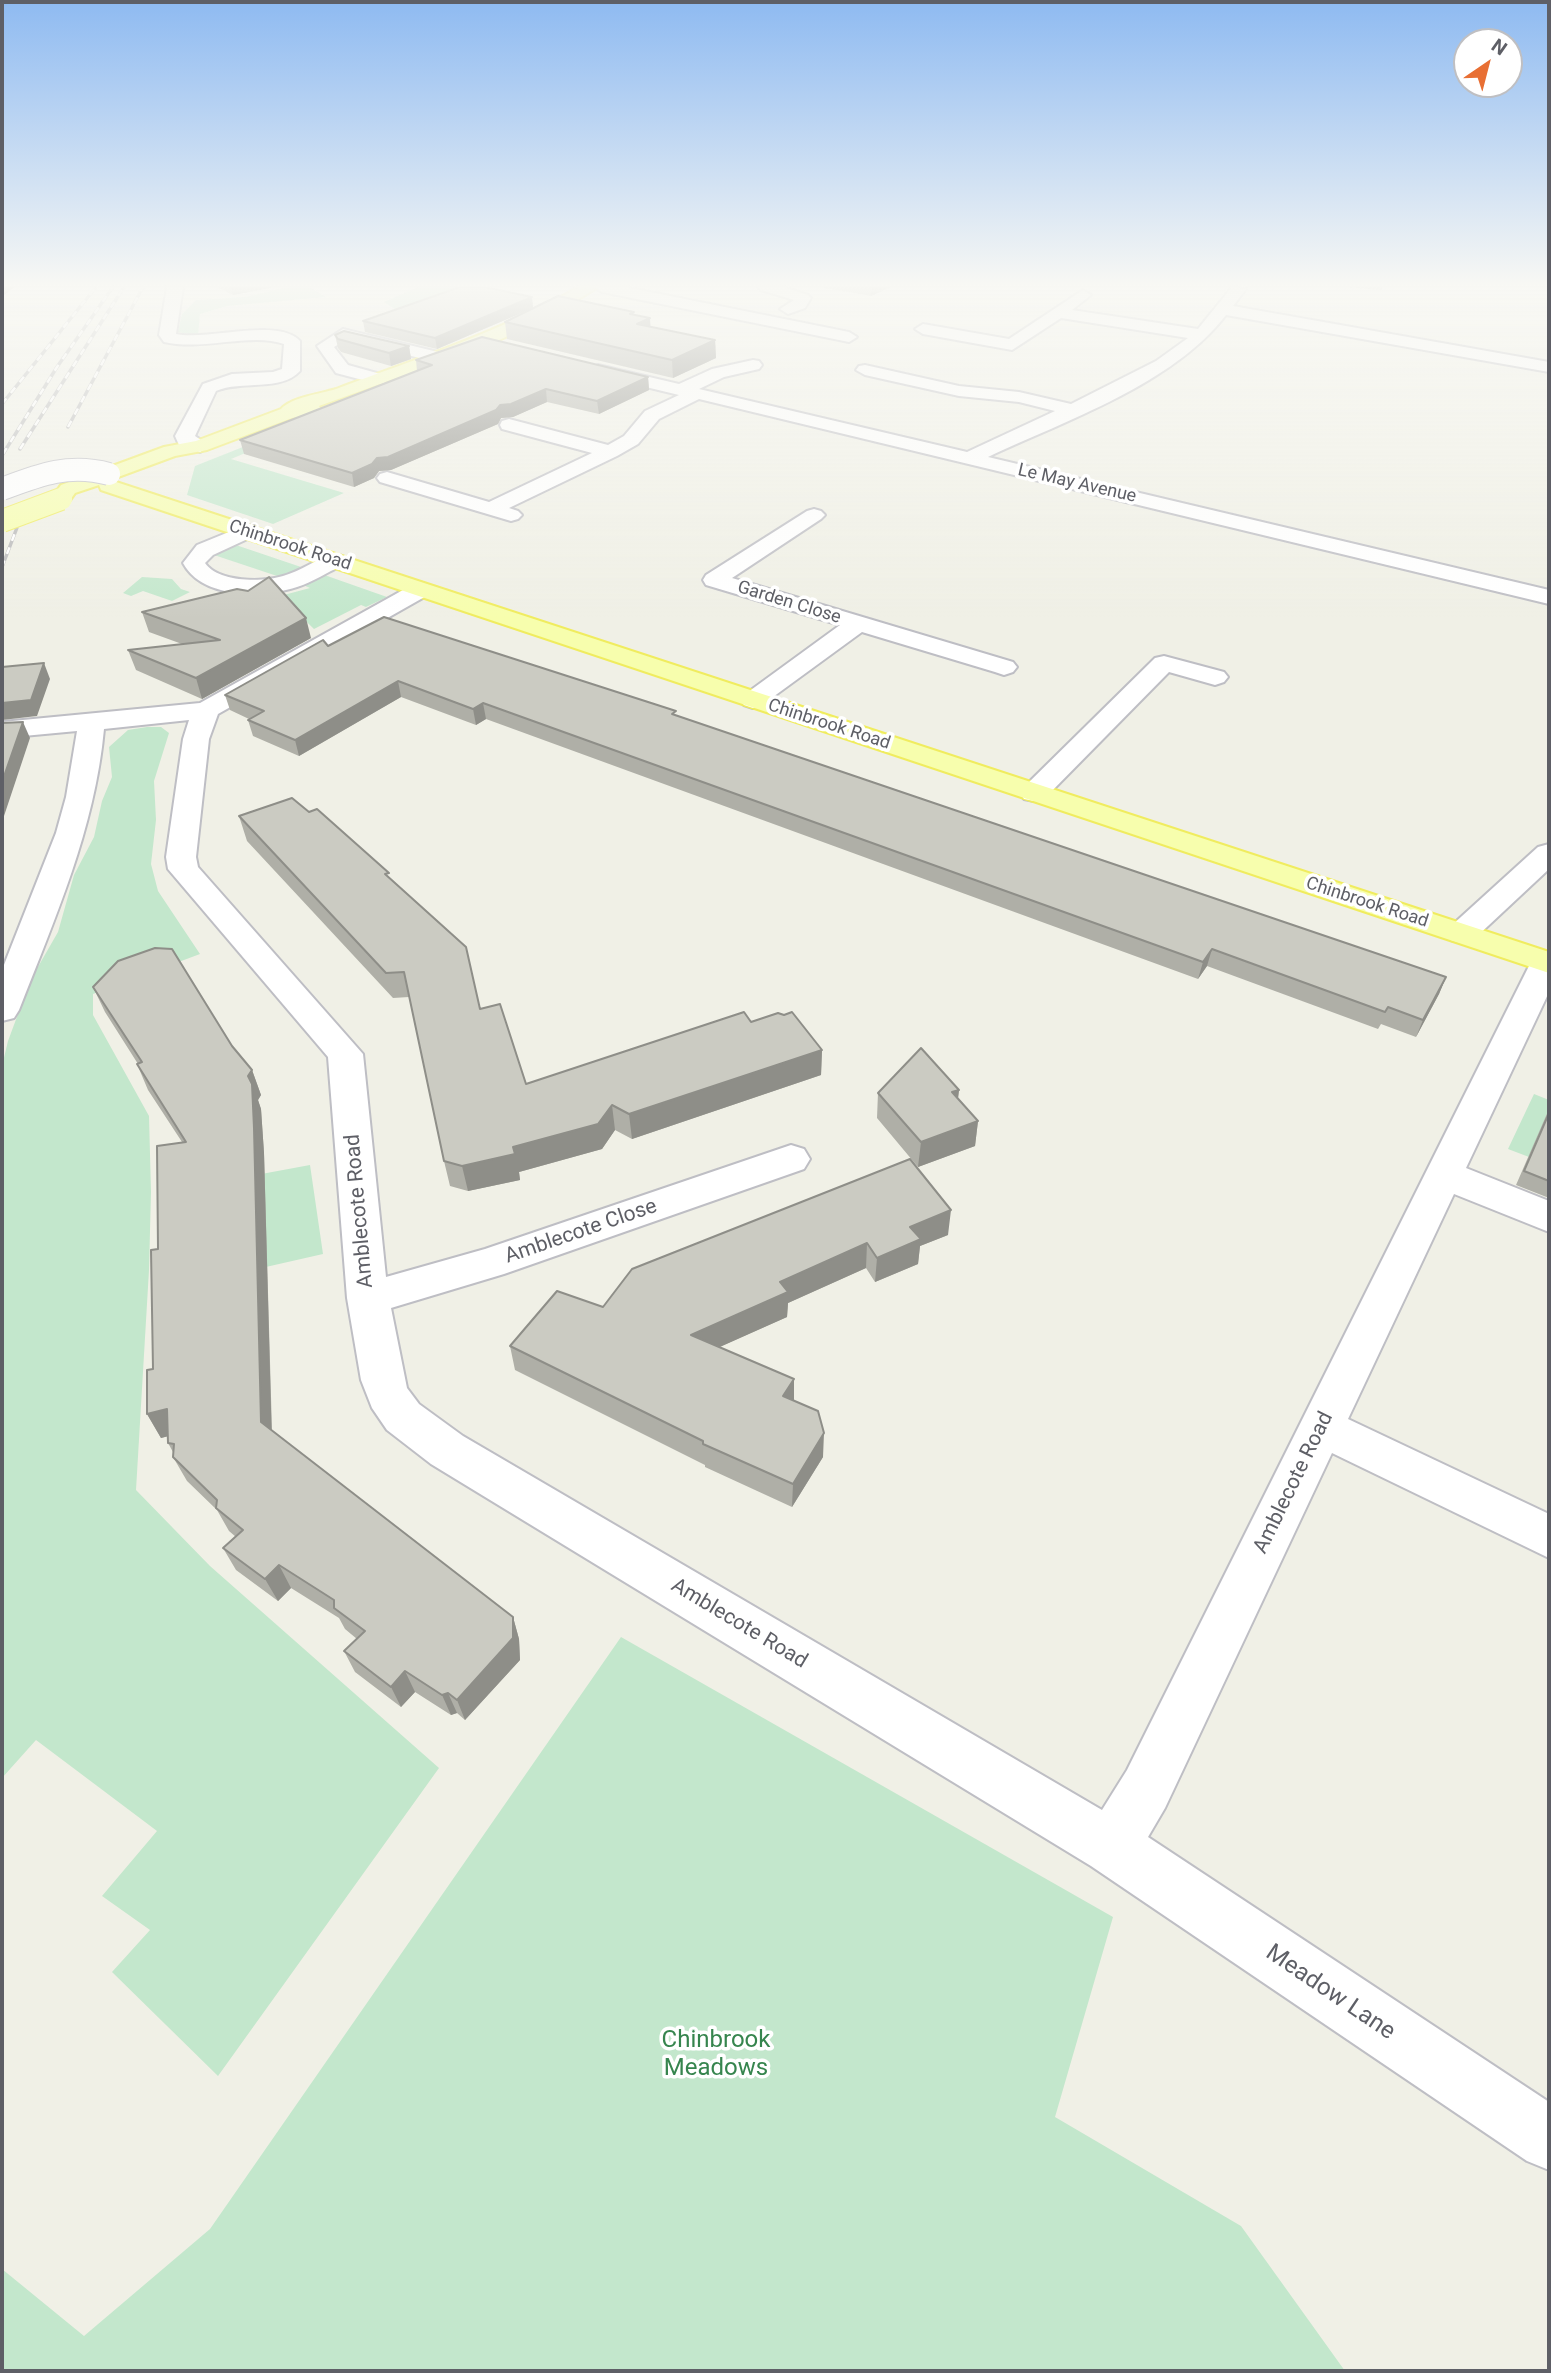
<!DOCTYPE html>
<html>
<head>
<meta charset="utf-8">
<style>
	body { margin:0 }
	#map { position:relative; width:1551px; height:2373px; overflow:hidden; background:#f0f0e6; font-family:Roboto,sans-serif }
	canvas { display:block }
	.frame { position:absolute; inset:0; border:4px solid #5e5f66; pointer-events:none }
	.north { position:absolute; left:1453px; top:28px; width:70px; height:70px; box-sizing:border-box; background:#fff; border:2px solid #bfbfc2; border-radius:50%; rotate:35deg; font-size:19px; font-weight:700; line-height:28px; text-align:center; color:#5e5f66 }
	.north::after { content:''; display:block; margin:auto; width:24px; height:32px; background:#e86f34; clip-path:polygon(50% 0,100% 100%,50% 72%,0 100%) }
</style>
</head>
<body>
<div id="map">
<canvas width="1551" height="2373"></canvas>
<div class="frame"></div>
<div class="north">N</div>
</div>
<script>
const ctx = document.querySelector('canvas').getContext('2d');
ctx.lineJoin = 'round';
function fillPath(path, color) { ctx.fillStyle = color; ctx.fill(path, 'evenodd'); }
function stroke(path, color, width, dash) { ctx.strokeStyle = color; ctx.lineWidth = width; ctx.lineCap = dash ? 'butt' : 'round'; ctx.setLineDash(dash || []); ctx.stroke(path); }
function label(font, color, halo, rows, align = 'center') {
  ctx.font = font + ' Roboto,sans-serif'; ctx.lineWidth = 7; ctx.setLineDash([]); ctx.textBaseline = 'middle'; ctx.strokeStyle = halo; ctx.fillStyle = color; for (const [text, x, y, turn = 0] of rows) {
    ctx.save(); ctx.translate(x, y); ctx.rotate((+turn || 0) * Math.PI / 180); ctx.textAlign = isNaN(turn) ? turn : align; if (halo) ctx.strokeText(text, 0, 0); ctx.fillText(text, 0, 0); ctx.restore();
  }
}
const green = new Path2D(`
	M289,287H309L326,297L227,306L200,314L198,336L178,332L182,314L196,300L245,297Z
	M418,287H461L419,325L384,302Z
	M273,435H289L231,459L344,493L273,524L187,495L195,466Z
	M230,543L304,568L283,578L208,553Z
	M316,572L387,597L366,607L361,605L314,629L280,596L310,588L296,582Z
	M142,577L172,579L181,589L190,592L172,601L143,591L131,596L123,593Z
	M147,727H161L169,733L154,781L156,820L151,864L158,891L200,954L93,994V1015L149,1116L151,1192L149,1270L136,1490L210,1566L439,1768L218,2076L112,1972L150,1930L102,1896L157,1831L36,1740L2,1778V1066L8,1041L31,979L58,932L74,875L94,837L102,801L112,777L109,747L128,730Z
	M1534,1094L1549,1100V1176L1529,1157L1508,1149Z
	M310,1165L323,1254L257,1269L256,1175Z
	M621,1637L1113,1917L1055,2117L1241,2226L1345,2371H2V2269L84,2336L210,2229Z`);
const minor = new Path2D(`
	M167,287H183L176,334C207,341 278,317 300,341V371C281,392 241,380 216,391L195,436L210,446L200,452L179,445L175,436L203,384L232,374L273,372L282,369L284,344C252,332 204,351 164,342L159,335Z
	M594,287H625L849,332L857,337L849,342L602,292Z
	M758,287H783L808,295L811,298L805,308L788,314L780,309L794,300L761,290Z
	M1232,287L1246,289L1233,306L1549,362V372L1226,315C1173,384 1067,420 988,457L1549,590V604L699,399L659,419L638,444L617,456L509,508L518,511L522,515L518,519L511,521L380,482L377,478L380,474L387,472L489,502L592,453L502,429L500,425L502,421L509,419L608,445L624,436L645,411L679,395L592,374L589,370L598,365L679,384L712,369L753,360L759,361L762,365L759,369L724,377L699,389L967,452L1055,411L1019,402L959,396L865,375L856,370L859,366L865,365L959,386L1019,392L1071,404L1156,361L1188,338L1061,318L1012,350L923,334L915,329L923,324L1009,339L1083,290L1091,295L1072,310L1198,329Z
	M343,329L442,353L445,357L436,362L346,340L334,347L348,365L384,375L387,379L384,383L378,384L336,373L317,346Z
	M814,509L821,511L825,515L821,519L732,578L1013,662L1017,667L1013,672L1004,675L995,672L862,632L762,705L753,708L744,705L740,700L744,695L840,625L706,585L703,580L706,575L807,511Z
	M246,525L254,526L257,531L254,536L213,555L205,563C219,583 263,582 283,576C301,571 316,559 334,554L342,556L345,561L342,566C327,572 313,582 297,587C263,598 202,599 183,563L197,545Z
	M420,583L428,585L432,590L428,595L218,714L209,739L196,857L198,867L363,1054L386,1277L485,1249L791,1145L804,1149L810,1159L804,1169L504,1274L391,1308L407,1388L419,1404L463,1436L1102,1810L1127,1770L1531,962L1535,955L1549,952V992L1466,1168L1549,1201V1232L1454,1194L1348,1419L1549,1514V1558L1332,1453L1165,1808L1148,1837L1549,2102V2170L1527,2161L1091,1866L431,1464L387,1430L372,1408L361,1380L347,1298L328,1057L168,869L166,857L183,739L189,720L104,729C95,828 55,918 19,1010L14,1018L2,1021V970L56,833L66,797L77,731L2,738V722L200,703L412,585Z
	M1164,656L1224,672L1228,677L1224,682L1215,685L1169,672L1044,799L1034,801L1024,799L1020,793L1024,787L1155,658Z
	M1549,844V869L1473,940L1462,943L1451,940L1446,933L1451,926L1538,847Z`);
const major = new Path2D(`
	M579,287H598L548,318L488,345L319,406L321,409L318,413L292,418L207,450L175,456L110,480L1549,952V973L101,490L99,485L75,493L68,503H54L51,499L61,485L164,447L196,441L281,409C292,397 320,394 336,389C419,358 502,331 579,287Z`);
const rail = new Path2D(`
	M2,404L96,287
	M68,427L143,287
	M20,449L124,287
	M3,454L57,367L113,287
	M2,567L18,525`);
const minorBridge = new Path2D(`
	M2,489C39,475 69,463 109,474`);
const majorBridge = new Path2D(`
	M2,521L61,499`);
const wall = new Path2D(`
	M217,287H274L233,295Z
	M820,287H891L871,296Z
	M1347,287H1383L1381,290Z
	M532,297L533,308L437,349L365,332L363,321Z
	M634,315L650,318V327L715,340L716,358L673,378L507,339L505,322Z
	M335,335L409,346L411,359L391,366L341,352L338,348Z
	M416,360L648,377L649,390L599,414L547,402L513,417L501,418L498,424L391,470L379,471L374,478L354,487L244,454L240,440L417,371Z
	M142,612L311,638L202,699L136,670L128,650L182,644L149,632Z
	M328,646L676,715L1446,977L1439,994L1416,1037L1381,1024L1378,1029L1207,966L1198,979L486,719L476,725L401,697L299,756L253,736L248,720L249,719L230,710L225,695Z
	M239,816L390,879L480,1009L526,1084L751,1022L822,1050L821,1075L632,1139L615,1130L602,1149L519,1172L520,1180L468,1191L450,1186L444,1161L409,997L393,998L247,841Z
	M93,987L232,1046L252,1070L261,1095L258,1100L261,1109L264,1153L272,1431L513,1617L519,1639L520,1660L465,1720L457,1713L451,1715L415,1692L401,1707L355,1672L344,1651L357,1639L345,1629L339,1618L291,1588L278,1601L236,1570L223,1548L236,1537L229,1531L217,1510L187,1481L173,1457V1452L168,1443V1436L161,1438L147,1414L153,1369L158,1249L182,1142L148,1090L137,1064H138L105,1012Z
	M959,1090L958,1098L978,1121L975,1146L918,1167L877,1118L878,1093Z
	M1549,1109V1198L1516,1185Z
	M948,1235L920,1246L918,1264L875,1282L866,1268L788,1303L787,1317L719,1347L794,1379V1401L823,1457L792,1507L705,1467V1465L515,1370L510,1346L603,1307L632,1269Z`);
const shadedWall = new Path2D(`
	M2,287H14L2,297Z
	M231,287H274L233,295Z
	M872,287H891L871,296Z
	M532,297L533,308L437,349L435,338Z
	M650,318L651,336L637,324Z
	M715,340L716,358L673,378L672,360Z
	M409,346L411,359L391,366L389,353Z
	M648,377L649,390L599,414L597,401Z
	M546,389L547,402L513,417L501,418L498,424L391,470L379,471L374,478L354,487L352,473L377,458L500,405Z
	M306,618L311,638L202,699L196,678Z
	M44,663L50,679L37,716L2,720V703Z
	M398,681L401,697L299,756L295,740Z
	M483,703L486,719L476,725L473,709Z
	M23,722L30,738L2,822V782Z
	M1212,949L1207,966L1198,979L1203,962Z
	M1446,977L1439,994L1416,1037L1423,1020Z
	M822,1050L821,1075L632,1139L629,1114Z
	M252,1070L261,1095L258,1100L261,1109L264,1153L272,1446L261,1422L248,1076Z
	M959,1090L956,1115L952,1092Z
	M612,1105L615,1130L602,1149L519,1172L520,1180L468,1191L462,1166L513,1147Z
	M978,1121L975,1146L918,1167L921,1142Z
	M951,1210L948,1235L920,1246L918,1264L875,1282L877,1258L910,1227Z
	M867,1243L866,1268L788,1303L787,1317L693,1359L691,1335L780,1282Z
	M794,1379V1403L783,1396Z
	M167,1409L181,1433L161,1438L147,1414Z
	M824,1433L823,1457L792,1507L793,1484Z
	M279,1565L291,1588L278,1601L265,1579Z
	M513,1617L519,1639L520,1660L465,1720L457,1700Z
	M405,1671L415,1692L401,1707L391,1687Z
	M448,1693L457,1713L451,1715L442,1695Z`);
const building = new Path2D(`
	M460,287H484L532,297L435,338L363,321Z
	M558,296L634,312L630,314L650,318L637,324L715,340L672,360L505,322Z
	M344,331L409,346L389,353L338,339L335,335Z
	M482,337L648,377L597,401L546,389L511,404L500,405L496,410L388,457L377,458L372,464L352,473L240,440L432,365L416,360Z
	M269,577L306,618L196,678L128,650L220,640L142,612L237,589L248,591Z
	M384,617L676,711L672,714L1446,977L1423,1020L1388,1007L1385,1012L1212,949L1203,962L483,703L473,709L398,681L295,740L248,720L264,711L225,695L323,640L328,646Z
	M44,663L31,700L2,703V667Z
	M23,722L2,782V723Z
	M292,798L309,812L317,809L389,873L385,874L466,947L480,1009L500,1004L526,1084L744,1012L751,1022L778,1013L784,1015L792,1012L822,1050L629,1114L612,1105L598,1124L513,1147L515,1154L462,1166L444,1161L404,972L386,973L239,816Z
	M155,948L172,949L232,1046L252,1070L248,1076L252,1084L254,1128L261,1422L513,1617V1638L457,1700L448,1693L442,1695L405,1671L391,1687L344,1651L365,1631L334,1608V1600L279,1565L265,1579L223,1548L243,1530L216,1508L217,1500L173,1457L174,1444L168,1443L167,1409L147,1414V1370L153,1369L151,1250L158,1249L157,1146L186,1142L137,1064L142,1062L93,987L118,961Z
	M921,1048L959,1090L952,1092L978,1121L921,1142L878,1093Z
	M1549,1113V1181L1524,1171Z
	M910,1159L951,1210L910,1227L921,1239L877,1258L867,1243L780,1282L788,1292L691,1335L794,1379L783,1396L818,1411L824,1433L793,1484L703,1444V1441L510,1346L557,1291L603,1307L632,1269Z`);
const farStreetnames = [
	["Le May Avenue",1077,484,13],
	["Chinbrook Road",290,546,18],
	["Garden Close",789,603,17],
	["Chinbrook Road",829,725,18],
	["Chinbrook Road",1367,903,18]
];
const streetNames = [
	["Amblecote Road",360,1211,-95],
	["Amblecote Close",581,1232,-19],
	["Amblecote Road",1294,1483,-64],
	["Amblecote Road",739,1624,31]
];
const nearStreetnames = [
	["Meadow Lane",1330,1993,34]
];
const nearParknames = [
	["Chinbrook",716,2041],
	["Meadows",716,2069]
];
fillPath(green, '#c3e7cc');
stroke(minor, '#bebec4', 4);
stroke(major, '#f0ec5f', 4);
fillPath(minor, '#fff');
fillPath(major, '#f7fead');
stroke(rail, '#b9b9ba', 3.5);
stroke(rail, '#fff', 2.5, [7]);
stroke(minorBridge, '#bebec4', 24, []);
stroke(majorBridge, '#f0ec5f', 24, []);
stroke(minorBridge, '#fff', 22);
stroke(majorBridge, '#f7fead', 22);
fillPath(wall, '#afafa7');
fillPath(shadedWall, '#8e8e88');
fillPath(building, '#cbcbc2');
stroke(building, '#8e8e88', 2);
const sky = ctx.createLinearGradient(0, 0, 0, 619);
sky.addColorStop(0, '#8ebaf1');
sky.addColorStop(0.46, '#f8f8f4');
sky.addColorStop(1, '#f8f8f400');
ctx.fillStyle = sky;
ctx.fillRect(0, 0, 1551, 619);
label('18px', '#5e5f66', '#fff', farStreetnames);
label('21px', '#5e5f66', '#fff', streetNames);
label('24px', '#5e5f66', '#fff', nearStreetnames);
label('24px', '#36854e', '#fff', nearParknames);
</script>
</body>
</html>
